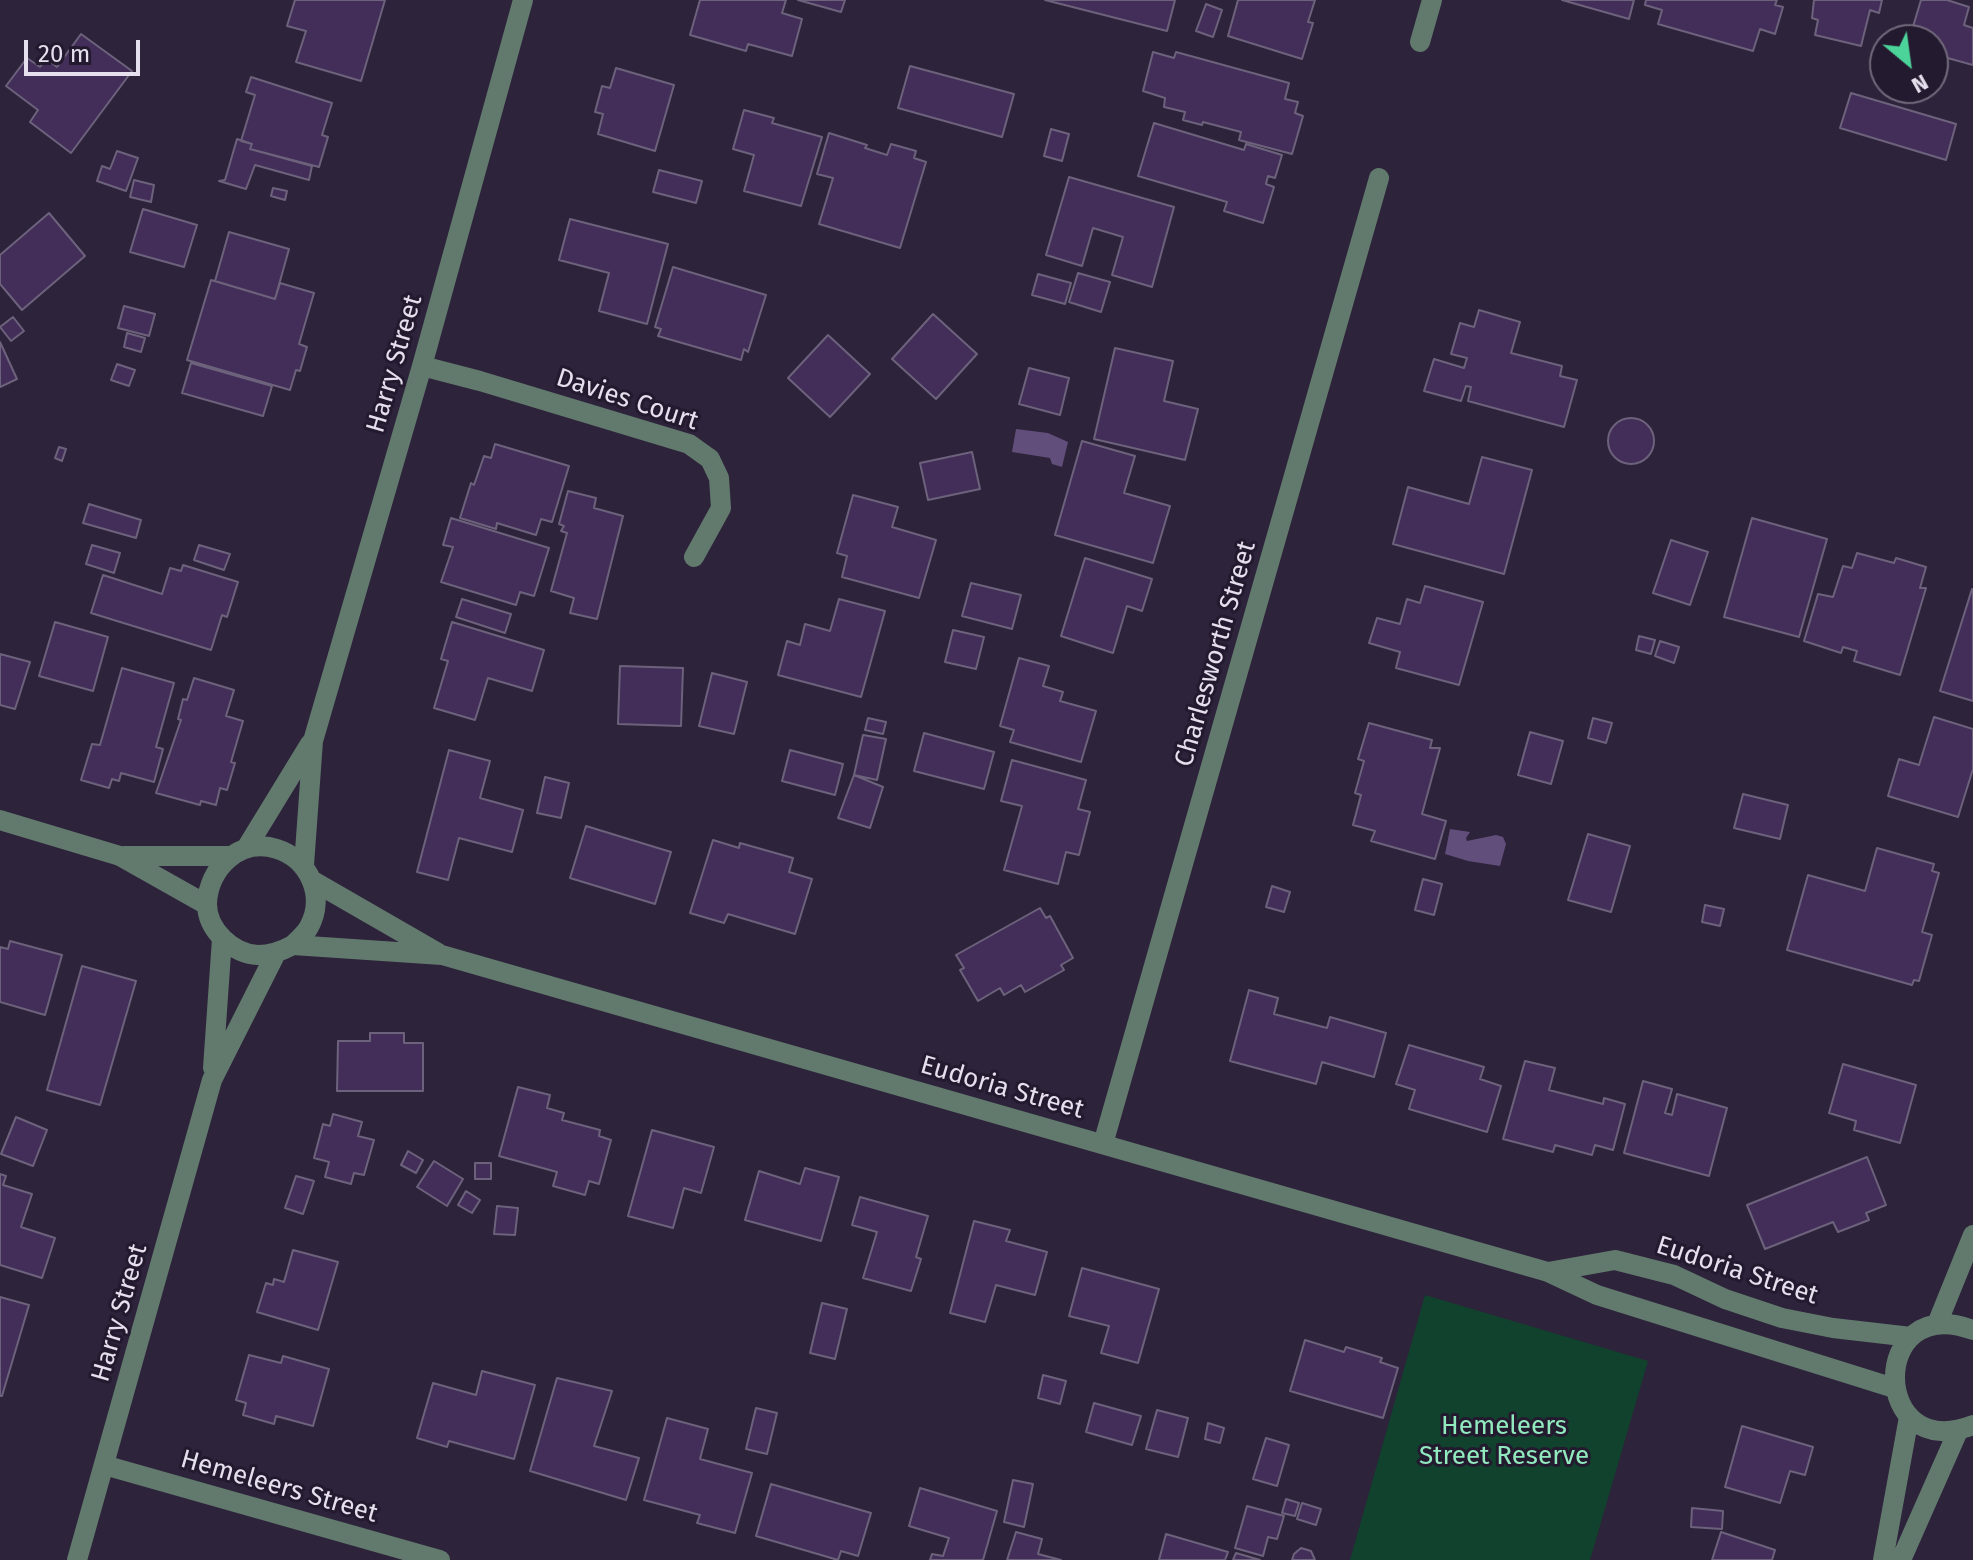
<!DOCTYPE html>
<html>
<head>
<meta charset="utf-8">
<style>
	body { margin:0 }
	#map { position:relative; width:1973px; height:1560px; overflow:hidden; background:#2d233a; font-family:"Fira Sans",sans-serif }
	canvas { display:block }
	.north { position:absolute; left:1869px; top:24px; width:80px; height:80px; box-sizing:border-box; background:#241a2f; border:2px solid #71697b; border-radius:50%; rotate:151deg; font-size:22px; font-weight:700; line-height:32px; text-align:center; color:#e5dfee }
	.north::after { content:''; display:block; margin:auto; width:28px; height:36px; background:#4cd39a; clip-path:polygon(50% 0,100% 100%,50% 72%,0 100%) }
	.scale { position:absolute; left:24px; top:40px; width:116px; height:36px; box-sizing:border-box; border:4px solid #e5dfee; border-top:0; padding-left:10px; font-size:24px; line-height:28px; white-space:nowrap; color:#e5dfee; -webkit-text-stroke:6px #241a2f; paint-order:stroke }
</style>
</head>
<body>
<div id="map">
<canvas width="1973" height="1560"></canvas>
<div class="north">N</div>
<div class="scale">20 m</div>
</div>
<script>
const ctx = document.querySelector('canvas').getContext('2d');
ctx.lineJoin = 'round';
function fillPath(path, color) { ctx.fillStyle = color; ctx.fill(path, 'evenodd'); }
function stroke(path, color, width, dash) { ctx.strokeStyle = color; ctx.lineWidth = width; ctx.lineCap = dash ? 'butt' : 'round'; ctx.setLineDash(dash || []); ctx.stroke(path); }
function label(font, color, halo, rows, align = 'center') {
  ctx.font = font + ' "Fira Sans",sans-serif'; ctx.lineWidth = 6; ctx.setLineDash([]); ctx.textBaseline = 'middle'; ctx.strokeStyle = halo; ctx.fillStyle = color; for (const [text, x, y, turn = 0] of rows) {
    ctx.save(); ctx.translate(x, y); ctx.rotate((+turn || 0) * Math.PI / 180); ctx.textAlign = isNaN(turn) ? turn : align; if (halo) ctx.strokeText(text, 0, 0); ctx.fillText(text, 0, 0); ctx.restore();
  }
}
const green = new Path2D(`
	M1425,1295L1648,1361L1590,1560H1350Z`);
const water = new Path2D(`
	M1016,429L1048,433L1068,442L1062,467L1052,464L1050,458L1012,452Z
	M1450,829L1470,832L1466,838L1467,841L1496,835L1503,837L1506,844L1500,866L1468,861L1445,854Z`);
const building = new Path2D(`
	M295,0H385L361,81L296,62L306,31L287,26Z
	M700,0H786L782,13L802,19L792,56L748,44L746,51L690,35Z
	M798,0H845L841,12Z
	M1045,0H1175L1167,31Z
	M1238,0H1315L1308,22L1313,23L1302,59L1228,36Z
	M1562,0H1634L1629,19Z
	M1646,0H1777L1775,5L1783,7L1775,34L1760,29L1753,51L1658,24L1662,10L1645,5Z
	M1814,0H1882L1879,13L1870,10L1861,46L1815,35L1818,20L1812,18Z
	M1921,0H1947L1969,7L1964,25L1973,28V65L1944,57L1939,72L1933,70V40H1909Z
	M1206,4L1222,10L1213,37L1196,31Z
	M81,34L132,71L71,153L30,122L38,110L6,86L27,58L40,67L46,59L57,67Z
	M1153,52L1174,58L1176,52L1289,83L1285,99L1298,102L1295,113L1303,116L1292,154L1239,140L1241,132L1203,122L1202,125L1183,120L1185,112L1164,107L1165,98L1143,91Z
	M910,66L1014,94L1002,137L898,108Z
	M616,68L674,85L655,151L598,134L603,114L595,112L602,86L610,88Z
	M251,77L332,103L322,135L328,137L319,167L250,149L252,144L241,141L255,95L246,92Z
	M1851,93L1956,124L1946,160L1840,128Z
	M744,110L774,118L772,123L822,137L801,206L744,191L754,155L733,149Z
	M1154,123L1244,150L1246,144L1282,155L1275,178L1268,176L1266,184L1274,187L1263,223L1224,211L1227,202L1138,176Z
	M1051,129L1069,134L1062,161L1044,156Z
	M829,133L867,145L865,148L887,155L891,144L916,151L914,158L926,162L900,248L819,224L833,178L817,174Z
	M237,139L252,144L250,149L312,166L309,180L255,165L246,189L219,181L225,180Z
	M117,151L138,158L126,191L97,181L102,166L110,169Z
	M659,170L702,181L696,203L653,192Z
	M1069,177L1174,207L1152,287L1112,275L1123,237L1093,228L1082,266L1046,255Z
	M134,180L154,185L151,202L130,197Z
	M273,188L287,191L285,200L271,196Z
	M143,209L197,225L184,267L130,252Z
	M49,213L85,256L22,310L0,284V255Z
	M570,219L668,244L647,324L599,311L609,273L559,260Z
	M229,232L289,249L275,299L215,281Z
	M673,267L766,295L748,352L744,349L741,360L658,336L661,329L655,327Z
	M1078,273L1110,282L1101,312L1069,302Z
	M1038,274L1071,283L1065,304L1032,295Z
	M211,280L275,299L280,283L314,293L299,344L307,347L300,371L296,370L290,390L187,360Z
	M124,306L155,314L149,336L118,328Z
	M1479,310L1520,322L1511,353L1562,366L1560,376L1577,380L1564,427L1468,401L1471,387L1466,386L1461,401L1424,391L1434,359L1464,368L1467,358L1451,354L1460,323L1474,327Z
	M933,314L977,354L936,399L892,359Z
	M13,317L24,331L11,341L0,327Z
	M127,333L145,338L141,352L124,347Z
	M828,335L870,374L830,417L788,378Z
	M0,342L17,379L0,387Z
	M1115,348L1173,361L1164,401L1198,409L1185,460L1094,439Z
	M191,363L272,386L263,416L182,393Z
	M117,364L135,370L129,386L111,380Z
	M1029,368L1069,378L1060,415L1019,404Z
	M1608 441a23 23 0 1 1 46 0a23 23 0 1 1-46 0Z
	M1082,441L1135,456L1124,493L1170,506L1153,563L1055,535Z
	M495,444L569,466L552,522L541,519L536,535L497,523L496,529L460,518L471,483L474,485L484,456L491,458Z
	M59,447L66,449L62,461L55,458Z
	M972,452L980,489L928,500L920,463Z
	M1482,457L1532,470L1504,574L1393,544L1408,487L1469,504Z
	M568,491L596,498L594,508L623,516L597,619L570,613L574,598L551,591L567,533L561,531L564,526L559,524Z
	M853,495L898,507L892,527L936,540L919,598L842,577L847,556L837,553Z
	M89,504L141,520L136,538L83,523Z
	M451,518L549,548L534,596L520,592L516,605L441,582L453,547L443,545Z
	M1752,518L1827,539L1799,637L1724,617Z
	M1671,540L1708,552L1690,605L1653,593Z
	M92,545L120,553L114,573L86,564Z
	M199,545L230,554L224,570L194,560Z
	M1857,553L1894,563L1896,558L1926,567L1920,588H1926L1900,675L1854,661L1857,651L1843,647L1841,653L1804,641L1818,594L1833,597L1843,566L1852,568Z
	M1085,558L1152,579L1142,611L1127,606L1113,653L1061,636Z
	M183,565L238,582L227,617L222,615L211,650L91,613L103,575L162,594L170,568L181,571Z
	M971,583L1021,595L1012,629L962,616Z
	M1425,586L1483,602L1459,685L1396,668L1400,652L1369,643L1377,618L1400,624L1407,599L1420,603Z
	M1972,589L1973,590V701L1940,691Z
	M462,599L511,614L505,633L456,617Z
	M839,599L885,611L861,697L778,675L787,641L800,645L805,624L830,631Z
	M55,622L108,637L93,691L39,676Z
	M452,622L544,650L532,691L488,678L475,720L434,708L448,661L441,659Z
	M953,630L984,637L976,669L945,662Z
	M1639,636L1655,640L1651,654L1636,650Z
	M1660,641L1679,647L1674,663L1655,656Z
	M0,654L30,662L15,709L0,705Z
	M1019,658L1049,666L1043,686L1063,692L1060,701L1096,711L1081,762L1010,742L1014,730L1000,726Z
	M620,666L683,668L681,726L618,724Z
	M122,668L174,683L156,747L163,749L154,782L121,773L119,781L112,779L109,788L81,780L92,744L100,745Z
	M712,673L747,682L734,734L699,726Z
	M194,678L234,690L226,716L243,721L231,762L235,763L227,790L220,788L216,805L201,801L200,805L156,793L181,720L178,719L183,699L187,700Z
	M1934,717L1973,729V769L1958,817L1888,796L1899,759L1919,765Z
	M868,718L886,722L883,734L865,730Z
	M1593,718L1612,723L1606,743L1588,738Z
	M1369,723L1432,740L1430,748H1440L1422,814L1446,821L1435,859L1371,841L1375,831L1353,825L1361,795L1355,793L1364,761L1358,759Z
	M1530,732L1563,741L1551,784L1518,775Z
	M924,733L994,752L984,789L914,771Z
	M863,735L886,739L877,780L854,775Z
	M449,750L490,761L480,798L523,810L512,852L459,838L448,880L417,872Z
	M790,750L843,764L835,795L782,781Z
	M1012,760L1086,780L1078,809L1090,812L1079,855L1066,852L1058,884L1004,870L1022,806L1001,801Z
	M854,775L883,787L870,828L838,818Z
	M545,777L569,783L561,818L537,813Z
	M1743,794L1788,805L1780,839L1734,828Z
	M586,826L671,852L655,904L570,878Z
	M1588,834L1630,846L1611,912L1568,900Z
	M713,840L739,848L740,843L793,858L789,872L812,879L795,934L728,914L724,923L690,913Z
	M1877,848L1934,864L1932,871L1939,873L1922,932L1932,935L1919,981L1914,980L1912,985L1787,950L1808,875L1865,891Z
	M1423,879L1442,884L1434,915L1415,910Z
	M1272,886L1290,892L1284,912L1266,907Z
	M1705,905L1724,909L1720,926L1702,922Z
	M1040,908L1046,918L1050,916L1073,958L1061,965L1064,970L1025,992L1021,985L1004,995L1000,988L978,1001L960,970L964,968L956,955Z
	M10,941L62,955L45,1015L0,1002V947L8,949Z
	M82,966L136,981L100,1105L47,1090Z
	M1249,990L1278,998L1274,1014L1327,1028L1330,1017L1386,1033L1374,1077L1322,1062L1316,1084L1230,1061Z
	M370,1033H404V1043H423V1091H337L338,1041H370Z
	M1409,1045L1484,1067L1480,1079L1501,1086L1487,1132L1409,1109L1415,1090L1396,1084Z
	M1525,1061L1555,1068L1549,1090L1603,1104L1604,1098L1625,1104L1613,1150L1595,1145L1592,1155L1555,1145L1553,1152L1503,1139Z
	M1843,1064L1916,1085L1900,1143L1854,1130L1856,1121L1829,1113Z
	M1643,1081L1672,1089L1665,1113L1672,1115L1677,1094L1727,1108L1709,1176L1624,1153Z
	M518,1087L550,1095L547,1108L564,1113L562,1120L600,1130L599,1136L611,1140L599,1184L589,1181L585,1195L553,1186L557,1172L499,1156Z
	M333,1114L362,1122L358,1136L374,1140L364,1175L354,1173L351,1184L325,1177L329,1162L314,1158L323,1124L330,1126Z
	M16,1117L47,1130L33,1166L1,1154Z
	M652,1130L714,1147L701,1193L684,1188L673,1228L628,1216Z
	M408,1151L423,1160L416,1173L401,1165Z
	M1867,1157L1886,1205L1866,1213L1869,1220L1838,1232L1833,1222L1765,1249L1747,1205Z
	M434,1161L463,1179L447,1206L417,1187Z
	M475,1163H491V1179H475Z
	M805,1168L839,1177L821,1241L745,1220L759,1171L800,1184Z
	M0,1174L6,1176L3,1185L32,1194L21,1227L55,1238L42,1278L0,1265Z
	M296,1176L314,1181L303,1214L285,1208Z
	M466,1191L480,1200L472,1213L458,1205Z
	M860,1197L928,1216L916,1257L921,1259L911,1291L863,1278L877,1232L852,1225Z
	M497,1206L518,1208L515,1235L494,1234Z
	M974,1221L1010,1230L1006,1241L1047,1252L1035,1295L996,1285L985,1322L950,1313Z
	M293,1250L338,1262L318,1330L257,1312L266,1283L273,1285L274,1279L284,1282Z
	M1082,1268L1159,1289L1138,1363L1101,1353L1109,1326L1069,1316Z
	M0,1297L29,1305L2,1396H0Z
	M822,1303L847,1309L835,1359L810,1353Z
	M1305,1340L1344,1352L1346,1347L1382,1358L1380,1362L1398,1368L1383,1418L1290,1391Z
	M249,1355L281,1363L283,1356L329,1369L313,1426L276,1416L274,1424L243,1415L246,1403L236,1400Z
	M482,1371L535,1385L514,1459L449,1441L447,1447L417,1438L433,1383L476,1395Z
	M1043,1375L1066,1381L1060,1404L1038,1398Z
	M557,1378L612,1391L594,1446L639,1458L626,1500L530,1471Z
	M1094,1403L1141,1416L1132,1445L1086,1432Z
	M756,1408L777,1413L767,1454L746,1449Z
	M1157,1410L1188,1418L1178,1457L1146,1449Z
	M667,1418L708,1429L700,1459L752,1473L735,1533L697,1523L700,1515L644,1500Z
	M1208,1423L1224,1428L1220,1443L1205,1439Z
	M1742,1426L1813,1447L1805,1475L1790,1471L1780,1503L1725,1487Z
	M1266,1438L1289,1445L1277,1486L1253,1479Z
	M1013,1480L1033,1484L1024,1527L1004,1522Z
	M771,1484L871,1513L858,1556L841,1551L838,1560L756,1536Z
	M920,1488L997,1511L983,1560H930L932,1554L943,1556L949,1538L909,1526Z
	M1286,1499L1299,1503L1295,1516L1282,1513Z
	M1302,1503L1321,1509L1316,1525L1297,1519Z
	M1247,1506L1284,1516L1277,1539L1268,1537L1263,1556L1235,1548Z
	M1692,1508L1723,1511L1722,1529L1691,1527Z
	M1016,1532L1042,1539L1038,1554L1061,1560H1007Z
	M1721,1532L1775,1550L1772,1560H1712Z
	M1166,1534L1228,1552L1225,1560H1159Z
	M1301,1548L1311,1551L1315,1560H1292L1294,1554Z
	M1236,1553L1260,1560H1233Z`);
const minor = new Path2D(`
	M1420,42L1432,0
	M422,366L480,381L689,444L710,459L719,478L721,508L694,557
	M0,820L120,856L207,905
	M247,847L310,744
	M124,856H230
	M304,865L313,741L422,366L523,0
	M313,881L438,953
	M293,945C298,940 306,933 309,927C326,896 309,859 277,849C240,837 208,868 207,904C207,930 233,954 258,955C272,955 282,951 293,945L442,955L1548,1272L1597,1295L1894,1388
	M213,1068L222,939
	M1103,1144L1379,178
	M1548,1272L1615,1260L1674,1275L1725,1299L1782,1318L1833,1328L1911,1337
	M1937,1324L1973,1235
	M1973,1330C1868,1291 1870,1465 1973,1425
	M104,1465L440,1560
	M77,1560L212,1080L276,953
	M1883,1560L1909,1417
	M1901,1560L1958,1431`);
const streetNames = [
	["Harry Street",395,364,-74],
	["Davies Court",627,400,18],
	["Charlesworth Street",1216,654,-74],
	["Eudoria Street",1002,1088,16],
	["Eudoria Street",1737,1271,18],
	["Harry Street",120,1313,-74],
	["Hemeleers Street",279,1487,16]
];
const parkNames = [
	["Hemeleers",1504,1427],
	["Street Reserve",1504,1457]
];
fillPath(green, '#11422d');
fillPath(water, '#624e7b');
fillPath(building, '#422e59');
stroke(building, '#6d627c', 2);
stroke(minor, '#627a6d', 20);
label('26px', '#e5dfee', '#241a2f', streetNames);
label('26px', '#91e9be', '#241a2f', parkNames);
</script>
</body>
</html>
